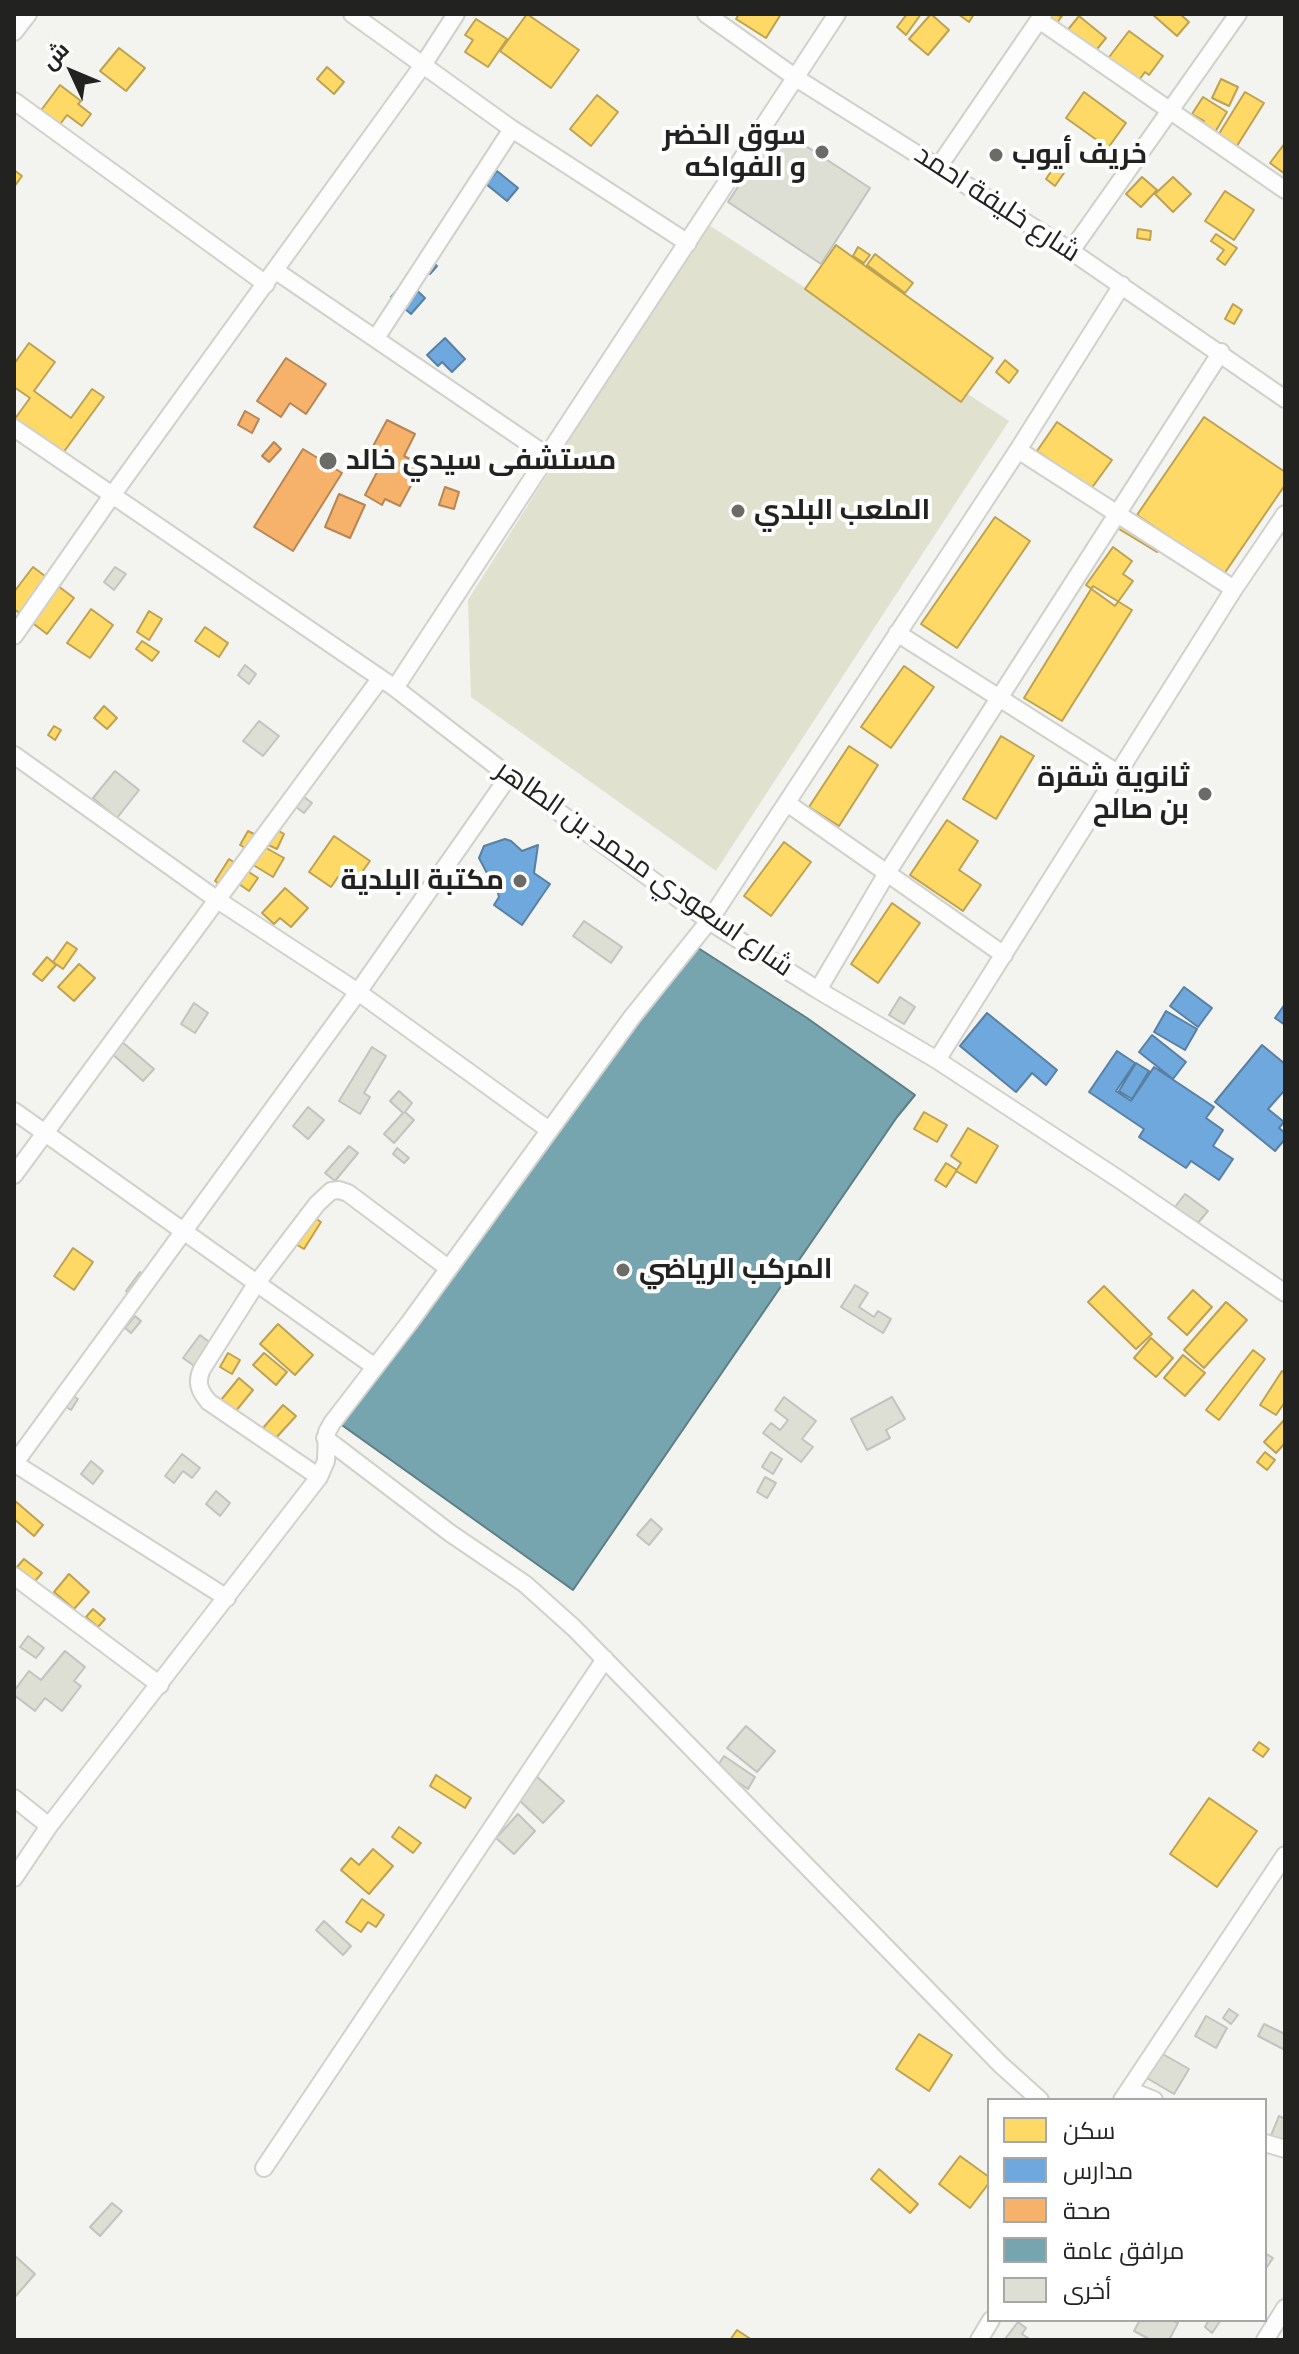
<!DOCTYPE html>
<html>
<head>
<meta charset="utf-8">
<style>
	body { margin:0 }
	#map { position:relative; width:1299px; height:2354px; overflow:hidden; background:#f3f3ef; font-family:Merriweather,Cairo,serif }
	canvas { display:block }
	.frame { position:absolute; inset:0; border:16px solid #222320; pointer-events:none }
	.legend { position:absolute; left:987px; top:2098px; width:280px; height:224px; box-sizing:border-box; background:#fff; border:2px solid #a7a7a6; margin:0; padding:10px 14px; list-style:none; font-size:24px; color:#222320 }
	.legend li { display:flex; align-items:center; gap:16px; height:40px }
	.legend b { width:40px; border:2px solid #a7a7a6 }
	.north { position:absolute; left:32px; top:32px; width:80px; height:80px; -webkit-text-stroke:6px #fff; paint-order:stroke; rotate:314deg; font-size:22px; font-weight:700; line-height:32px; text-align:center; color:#222320 }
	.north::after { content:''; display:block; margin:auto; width:28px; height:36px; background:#222320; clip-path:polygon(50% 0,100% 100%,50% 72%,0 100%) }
</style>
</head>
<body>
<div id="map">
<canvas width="1299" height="2354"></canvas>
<div class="frame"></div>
<ul class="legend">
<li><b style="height:22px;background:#ffd966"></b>سكن</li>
<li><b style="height:22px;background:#6fa8dc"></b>مدارس</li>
<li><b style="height:22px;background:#f6b26b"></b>صحة</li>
<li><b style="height:22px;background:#76a5af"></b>مرافق عامة</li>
<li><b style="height:22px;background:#dedfd4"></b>أخرى</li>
</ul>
<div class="north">ش</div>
</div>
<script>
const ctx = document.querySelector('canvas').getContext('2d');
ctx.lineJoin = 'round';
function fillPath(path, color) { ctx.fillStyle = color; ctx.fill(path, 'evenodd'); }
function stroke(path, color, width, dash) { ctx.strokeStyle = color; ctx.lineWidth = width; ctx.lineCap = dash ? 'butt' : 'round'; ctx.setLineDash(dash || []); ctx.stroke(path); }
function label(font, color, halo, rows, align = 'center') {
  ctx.font = font + ' Merriweather,Cairo,serif'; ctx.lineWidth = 8; ctx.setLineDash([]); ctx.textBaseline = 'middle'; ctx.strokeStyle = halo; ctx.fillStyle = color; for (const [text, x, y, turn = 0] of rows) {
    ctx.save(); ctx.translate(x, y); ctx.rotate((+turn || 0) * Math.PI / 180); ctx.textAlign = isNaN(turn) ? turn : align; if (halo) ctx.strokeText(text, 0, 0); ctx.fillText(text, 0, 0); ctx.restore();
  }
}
const green = new Path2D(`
	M706,223L1009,421L716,871L471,697L468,600Z`);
const homes = new Path2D(`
	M527,14L579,50L551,88L500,51Z
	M739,14H781L766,38L736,19Z
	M907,14H921L906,35L897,27Z
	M931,14L949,30L928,55L909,39Z
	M958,14H974L969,22Z
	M1052,14L1062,16L1054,27L1046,23Z
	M1152,14H1180L1189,22L1177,36Z
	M1079,16L1106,38L1089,59L1062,37Z
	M476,19L507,39L488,67L465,52L473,40L465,35Z
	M1129,31L1163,56L1149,75L1145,72L1131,91L1100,69Z
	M119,48L145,68L126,91L100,71Z
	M327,67L344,82L334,94L317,79Z
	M1221,79L1238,87L1229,106L1212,98Z
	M60,85L81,101L78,104L91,114L82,126L67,115L58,127L39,113Z
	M1084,92L1126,123L1108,148L1066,118Z
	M1245,92L1264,103L1230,157L1212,145Z
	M597,95L618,112L591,146L570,129Z
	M1203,97L1227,112L1208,144L1195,136L1204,121L1192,114Z
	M1285,143V174L1270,163Z
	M1054,167L1064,173L1055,186L1046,179Z
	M14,170L22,176L14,187Z
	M1142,177L1157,190L1141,207L1126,194Z
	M1173,177L1191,194L1173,212L1155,194Z
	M1225,191L1254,210L1234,240L1205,221Z
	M1138,229L1151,231L1150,240L1137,238Z
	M1216,234L1237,248L1225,265L1217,259L1224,250L1211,241Z
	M836,245L993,358L961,402L805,289Z
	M858,247L870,255L864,263L853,256Z
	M875,254L913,283L905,293L867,265Z
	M1233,304L1242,310L1234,324L1225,319Z
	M29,343L55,362L34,391L71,418L92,389L104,397L60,457L14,424V420L30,398L14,387V364Z
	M1005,360L1018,371L1009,383L996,372Z
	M1204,417L1285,472V485L1224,574L1137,515Z
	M1057,422L1112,460L1091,489L1037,451Z
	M1124,509L1167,536L1157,552L1114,526Z
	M995,517L1030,541L957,648L921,624Z
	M1113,547L1132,561L1123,574L1133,581L1115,606L1086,585Z
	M33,567L74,598L47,634L14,609V592Z
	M1093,586L1132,610L1062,721L1024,698Z
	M91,609L113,625L90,658L67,643Z
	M149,611L162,619L149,640L137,632Z
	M205,627L228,643L219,657L195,641Z
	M142,641L159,652L152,661L136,649Z
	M904,666L934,687L891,748L861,727Z
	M104,706L117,718L107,729L94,718Z
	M54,726L61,730L55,740L48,735Z
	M1001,736L1034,756L996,819L963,799Z
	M849,746L878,765L839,826L809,807Z
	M947,820L978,841L959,870L981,885L963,911L910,875Z
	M272,827L284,834L277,849L264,843Z
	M248,831L264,839L261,845L284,858L273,877L250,863L256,854L240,845Z
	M334,836L370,861L352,886L338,877L331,887L309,872Z
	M784,842L811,862L771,916L744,896Z
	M229,859L258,878L249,891L236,882L229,891L215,881Z
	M285,888L308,908L291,927L280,918L274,924L262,913Z
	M892,903L920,923L878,983L851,964Z
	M67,942L77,949L63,969L53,962Z
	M47,957L56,965L42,981L33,974Z
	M79,964L95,978L74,1001L58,987Z
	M924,1112L947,1125L937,1142L914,1129Z
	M968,1128L998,1146L976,1183L956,1171L961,1163L951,1156Z
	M946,1163L957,1170L946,1187L935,1180Z
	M302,1209L321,1222L304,1249L284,1237Z
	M73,1248L93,1262L74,1290L54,1276Z
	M1104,1286L1152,1334L1136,1349L1088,1302Z
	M1193,1290L1212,1307L1187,1335L1168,1318Z
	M1226,1302L1247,1320L1204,1368L1184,1350Z
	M278,1324L313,1355L295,1375L260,1344Z
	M1151,1338L1173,1358L1156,1377L1134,1358Z
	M1253,1350L1265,1359L1219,1420L1206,1410Z
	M228,1353L240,1360L232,1374L220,1367Z
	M264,1353L287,1372L276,1385L253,1365Z
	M1183,1355L1205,1373L1185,1396L1164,1378Z
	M1282,1371L1285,1373V1402L1276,1415L1260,1405Z
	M239,1378L253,1390L235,1412L221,1400Z
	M283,1405L296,1416L275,1439L263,1428Z
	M1285,1419V1443L1276,1453L1264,1442Z
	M1265,1452L1275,1460L1267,1470L1257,1462Z
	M14,1500L43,1525L34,1536L14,1519Z
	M24,1559L42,1573L35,1581L17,1567Z
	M69,1574L89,1592L74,1609L54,1592Z
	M93,1609L105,1619L98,1627L86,1617Z
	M1259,1742L1269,1749L1263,1757L1253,1750Z
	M436,1775L471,1798L465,1808L430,1786Z
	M1209,1798L1257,1831L1217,1887L1170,1854Z
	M399,1827L421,1843L413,1853L392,1837Z
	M373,1849L393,1866L369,1894L341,1870L351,1858L359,1865Z
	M362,1899L384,1915L376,1927L368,1922L361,1932L346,1922Z
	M919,2034L952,2055L929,2091L896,2069Z
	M960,2156L989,2177V2183L970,2208L939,2184Z
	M879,2169L918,2204L910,2213L871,2179Z
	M737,2330L752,2340H730Z`);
const schools = new Path2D(`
	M497,171L518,188L507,201L486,184Z
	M427,257L437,266L430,274L425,270L411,285L425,298L411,314L391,297Z
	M445,338L465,359L452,372L442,362L438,366L427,355Z
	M505,839L511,841L522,851L538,845L534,873L550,884L522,925L494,905L499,897L494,879L488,875L479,858L484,846Z
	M1184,987L1212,1008L1198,1027L1170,1006Z
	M1285,1004V1025L1275,1018Z
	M1166,1011L1197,1029L1185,1050L1154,1032Z
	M987,1013L1057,1070L1046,1085L1032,1073L1016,1092L960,1046Z
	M1152,1035L1186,1062L1173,1079L1139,1052Z
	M1262,1045L1285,1064V1094L1283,1092L1268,1109L1284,1122L1279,1128L1285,1133V1139L1275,1151L1215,1102Z
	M1117,1051L1135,1063L1116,1091L1131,1101L1154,1067L1214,1107L1206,1118L1223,1130L1213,1146L1233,1159L1219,1180L1191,1161L1186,1168L1139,1137L1144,1129L1089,1092Z
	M1136,1063L1149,1071L1132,1099L1119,1091Z`);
const health = new Path2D(`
	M286,358L326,384L306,414L290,403L281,417L257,401Z
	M245,411L259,419L252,433L238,425Z
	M387,420L415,434L404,456L422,465L400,506L385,499L382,505L365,495L385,457L371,450Z
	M274,442L281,449L269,462L262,456Z
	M303,449L342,473L293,551L254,527Z
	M445,487L459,492L454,509L439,505Z
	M339,494L365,505L350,538L325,527Z`);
const public = new Path2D(`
	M695,946L807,1018L915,1095L897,1117L573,1590L339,1423Z`);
const building = new Path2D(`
	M777,127L870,188L821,264L728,202Z
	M115,567L126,574L114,590L104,582Z
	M245,665L256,674L249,684L238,675Z
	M259,721L279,736L263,756L243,741Z
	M115,771L139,790L117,818L93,798Z
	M291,787L312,803L304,813L283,797Z
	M584,921L622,947L611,963L573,936Z
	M900,997L915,1007L904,1024L889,1015Z
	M194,1003L208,1013L195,1033L181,1024Z
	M121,1041L154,1069L143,1081L111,1053Z
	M372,1047L386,1056L364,1093L370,1097L360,1114L339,1101Z
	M399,1091L412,1103L405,1112L414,1120L394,1143L384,1134L403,1113L390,1101Z
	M308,1107L324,1120L308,1139L293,1126Z
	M349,1146L358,1153L335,1181L325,1173Z
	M397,1148L409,1158L404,1163L393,1154Z
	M1185,1194L1208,1211L1197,1224L1175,1207Z
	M140,1272L154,1283L140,1302L126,1291Z
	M855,1285L868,1293L859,1307L874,1317L878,1311L891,1319L883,1333L841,1307Z
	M135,1316L141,1321L131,1333L125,1328Z
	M200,1335L217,1348L200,1370L183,1358Z
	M64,1390L78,1399L71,1410L57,1401Z
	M784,1397L816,1421L802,1439L813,1447L801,1462L763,1433L771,1423L780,1430L788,1420L775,1410Z
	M892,1397L905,1419L886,1430L890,1438L867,1450L851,1419Z
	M771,1452L782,1459L773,1474L762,1467Z
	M182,1454L200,1468L192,1478L183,1471L174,1483L165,1476Z
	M91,1461L103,1471L93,1484L81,1474Z
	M765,1477L776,1483L767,1498L757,1492Z
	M216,1491L230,1503L220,1516L206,1504Z
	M651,1519L662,1529L649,1545L637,1535Z
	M28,1636L44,1648L36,1658L20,1647Z
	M65,1651L85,1667L74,1681L81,1686L62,1711L45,1698L35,1711L14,1695V1691L29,1671L41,1680Z
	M746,1726L775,1751L757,1772L727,1748Z
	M724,1756L755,1777L748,1789L716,1768Z
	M535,1775L564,1801L543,1823L516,1797Z
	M518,1814L535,1831L514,1854L496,1838Z
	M324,1921L351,1946L343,1955L316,1930Z
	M1229,2009L1238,2015L1231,2024L1223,2018Z
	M1206,2016L1227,2028L1216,2048L1195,2036Z
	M1264,2024L1285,2034V2050L1258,2036Z
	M1154,2049L1189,2069L1174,2094L1140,2074Z
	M1279,2116L1285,2119V2143L1270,2138Z
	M112,2203L122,2211L100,2236L90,2227Z
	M1265,2253L1273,2258L1267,2267L1265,2266Z
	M14,2255L35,2274L14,2298Z
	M1140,2320H1172L1178,2323L1169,2340H1151L1134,2331Z
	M1209,2320H1221L1212,2333L1205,2327Z
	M1018,2322L1026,2328L1022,2334L1031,2340L1005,2339Z`);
const minor = new Path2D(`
	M352,14L512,129L688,243
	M706,14L796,78L1071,251L1285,399
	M1039,20L1285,190
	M14,32L28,14
	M14,101L266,284
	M939,166L1043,14
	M1071,251L1238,14
	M276,271L549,457
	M376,338L512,129
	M14,428L395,688L509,776L709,921L818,990L937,1060L1120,1180L1285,1293
	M1018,450L1234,589
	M897,633L1119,774
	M14,636L113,494L423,65L456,14
	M395,688L837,14
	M14,755L216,899L358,992L549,1130
	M787,803L1004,955
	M818,990L887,873L1221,352
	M937,1060L1234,589L1285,514
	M14,1111L375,1367
	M14,1175L380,679
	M325,1438L450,1533L525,1584L574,1628L1000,2064L1040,2100
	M14,1463L227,1598
	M14,1464L358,992L509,776
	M319,1477L209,1402C199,1391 196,1382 202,1369L256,1284L317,1204L331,1191L339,1190L348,1193L448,1268
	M14,1576L160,1685
	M14,1798L49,1826
	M14,1878L49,1826L319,1477L326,1461L327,1432L332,1423L409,1323L632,1017L709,921L1018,450L1122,285
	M1129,2090L1154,2100
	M1122,2100L1285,1855
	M1265,2143L1285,2149
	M264,2168L605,1659
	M979,2340L991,2320
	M1265,2340L1285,2308`);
const markers = [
	[822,152,8,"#6b6c68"],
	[996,155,8,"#6b6c68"],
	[328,461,10,"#6b6c68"],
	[738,511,8,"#6b6c68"],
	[1205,794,8,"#6b6c68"],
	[520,881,8,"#6b6c68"],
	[623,1270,8,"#6b6c68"]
];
const poiNames = [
	["سوق الخضر",806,136,"right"],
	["و الفواكه",806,168,"right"],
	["خريف أيوب",1012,155],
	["مستشفى سيدي خالد",346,461],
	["الملعب البلدي",754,511],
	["ثانوية شقرة",1189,778,"right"],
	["بن صالح",1189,810,"right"],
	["مكتبة البلدية",504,881,"right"],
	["المركب الرياضي",639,1270]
];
const streetNames = [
	["شارع خليفة احمد",997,204,33],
	["شارع اسعودي محمد بن الطاهر",644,869,35]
];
fillPath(green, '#e0e2cf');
fillPath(homes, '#ffd966');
stroke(homes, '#bda251', 2);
fillPath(schools, '#6fa8dc');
stroke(schools, '#5880a4', 2);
fillPath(health, '#f6b26b');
stroke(health, '#b68754', 2);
fillPath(public, '#76a5af');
stroke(public, '#5d7e84', 2);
fillPath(building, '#dedfd4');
stroke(building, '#c2c3bf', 2);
stroke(minor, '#d0d0cd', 20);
stroke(minor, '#fdfdfd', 16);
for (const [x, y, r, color] of markers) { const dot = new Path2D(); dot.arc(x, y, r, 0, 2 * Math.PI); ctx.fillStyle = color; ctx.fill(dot); stroke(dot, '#fff', 3); }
label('bold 28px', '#222320', '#fff', poiNames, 'left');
label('28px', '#222320', '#fff', streetNames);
</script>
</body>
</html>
